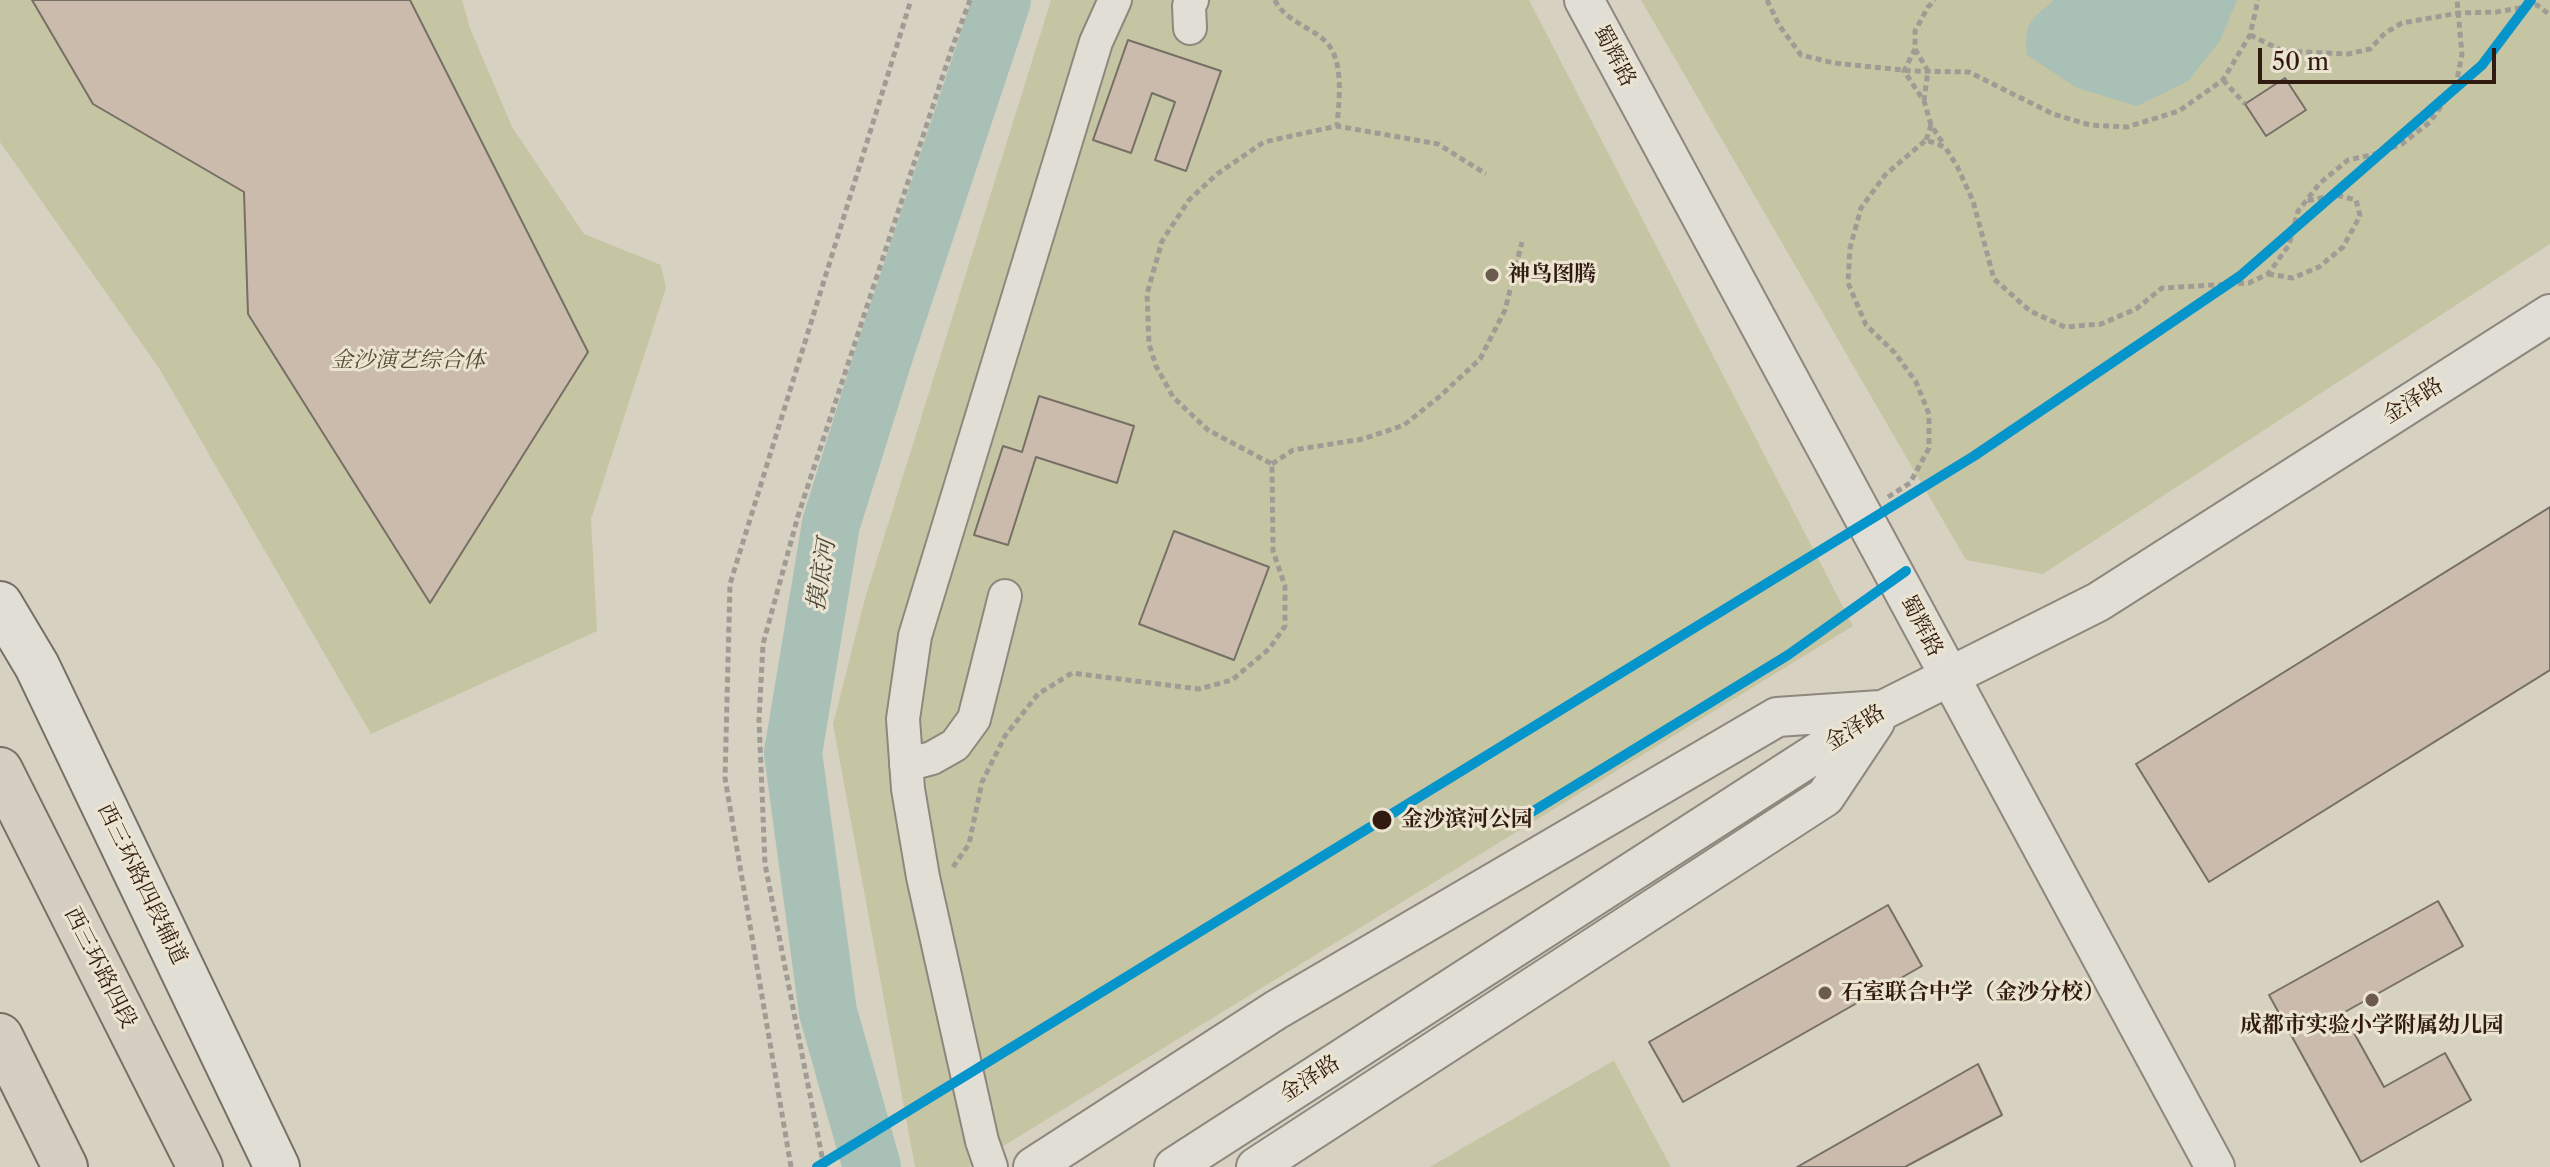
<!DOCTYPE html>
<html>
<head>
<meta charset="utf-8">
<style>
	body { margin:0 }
	#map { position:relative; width:2550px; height:1167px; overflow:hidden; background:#d7d1c1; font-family:"Libre Caslon Text",serif }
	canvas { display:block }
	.scale { position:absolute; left:2258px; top:48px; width:238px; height:36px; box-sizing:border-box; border:4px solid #311a0f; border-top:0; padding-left:10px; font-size:24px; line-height:28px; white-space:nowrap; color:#311a0f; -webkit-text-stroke:6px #ebe4d1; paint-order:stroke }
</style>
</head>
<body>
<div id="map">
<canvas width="2550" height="1167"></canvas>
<div class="scale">50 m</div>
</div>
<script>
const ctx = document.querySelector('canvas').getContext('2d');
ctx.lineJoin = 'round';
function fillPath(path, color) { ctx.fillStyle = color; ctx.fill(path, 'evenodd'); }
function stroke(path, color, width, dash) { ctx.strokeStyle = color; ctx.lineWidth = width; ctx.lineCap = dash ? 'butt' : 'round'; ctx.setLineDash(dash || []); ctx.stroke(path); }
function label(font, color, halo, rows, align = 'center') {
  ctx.font = font + ' "Libre Caslon Text","Noto Serif SC",serif'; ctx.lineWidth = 6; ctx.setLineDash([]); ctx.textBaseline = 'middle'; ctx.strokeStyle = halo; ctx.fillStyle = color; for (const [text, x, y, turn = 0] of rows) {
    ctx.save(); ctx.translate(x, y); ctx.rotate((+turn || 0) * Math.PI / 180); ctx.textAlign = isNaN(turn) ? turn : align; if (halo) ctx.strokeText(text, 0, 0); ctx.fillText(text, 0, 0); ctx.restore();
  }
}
const green = new Path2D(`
	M0,0H462L470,28L512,127L584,234L661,265L666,288L591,519L597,631L371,734L159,368L0,142Z
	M1051,0H1529L1853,626L969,1167H915L833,724L866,595Z
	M1641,0H2550V244L2043,574L1966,560Z
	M1614,1061L1671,1167H1430L1613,1061Z`);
const water = new Path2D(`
	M2054,0H2237L2220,41L2188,81L2137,106L2077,88L2027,55C2024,22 2030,21 2054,0Z`);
const river = new Path2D(`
	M872,1167L828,1012L793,753L831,524L883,358L1002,0`);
const building = new Path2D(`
	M32,0H410L588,352L430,603L248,314L244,192L93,104Z
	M1128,40L1221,71L1186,171L1155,160L1175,102L1152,93L1131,153L1093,140Z
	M2285,78L2306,110L2266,136L2245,104Z
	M1039,396L1134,426L1117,483L1036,457L1008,545L974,535L1003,446L1022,452Z
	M2550,507V670L2209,882L2136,764Z
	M1174,531L1269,567L1234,660L1139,624Z
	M2438,901L2463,946L2343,1013L2384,1087L2445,1053L2471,1100L2361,1162L2269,995Z
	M1888,905L1922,966L1683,1102L1649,1042Z
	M1978,1064L2002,1115L1905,1167H1797Z`);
const path = new Path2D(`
	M1275,0C1280,12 1292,19 1303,26C1310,30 1318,34 1324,40C1345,58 1339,101 1337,126
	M1767,0L1779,25L1801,55L1834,63L1912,71L1969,72L2053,114L2090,125L2127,127L2179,111L2223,80L2250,35L2258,0
	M2250,35L2283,51L2348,54L2370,49L2385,33L2402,23L2459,13L2496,12L2537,5L2550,15
	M1915,49L1928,71L1924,100
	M2223,80L2245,104
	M1931,125L1924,101L1904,71L1915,49V31L1928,7L1935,0
	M1926,140L1931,125L1944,145
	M2268,274L2293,278L2319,267L2343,247L2360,216L2356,200L2336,195L2306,201
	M1272,464L1293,450L1363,439L1404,425L1439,397L1480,359L1505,310L1522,242
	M1888,497L1910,483L1929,448V414L1916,382L1895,353L1866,325L1848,283L1850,248L1861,208L1885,175L1926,140L1945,147L1957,166L1973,201L1994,279L2030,311L2065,327L2101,324L2136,309L2162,288L2249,283L2268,274L2289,245L2298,211L2320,183L2348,160L2375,154L2402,144L2430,122L2456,85L2462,54L2457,0
	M953,867L969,844L982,782L1005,736L1038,694L1072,673L1199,689L1232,680L1269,649L1285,626V586L1273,551L1272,464L1208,430L1173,397L1156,366L1149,344L1147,294L1162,241L1189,200L1217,174L1264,142L1337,126L1438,144L1486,174
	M791,1167L725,778L730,584L911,0
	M824,1167L765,864L759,720L763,644L798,516L952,48L970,0`);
const minor = new Path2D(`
	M1190,28L1189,6L1192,0
	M906,765L932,758L955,745L974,719L1005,596
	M991,1167L982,1141L923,877L908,789L903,719L915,636L1096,42L1115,0`);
const tertiary = new Path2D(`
	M1584,0L2215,1167
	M1033,1167L1276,1010L1777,717L1880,710
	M1174,1167L1883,710L2098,602L2550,314
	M1256,1167L1825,797L1875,722`);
const secondary = new Path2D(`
	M0,604L37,666L277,1167`);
const trunk = new Path2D(`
	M0,770L200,1167
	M0,1036L65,1167`);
const metro1 = new Path2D(`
	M1522,818L1788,655L1906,571
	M817,1167L1974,456L2240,276L2482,65L2531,0`);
const markers = [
	[1492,275,8,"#6b5a4d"],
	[1382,820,11,"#311a0f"],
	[1825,993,8,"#6b5a4d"],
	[2372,1000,8,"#6b5a4d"]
];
const streetNames = [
	["蜀辉路",1614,56,62],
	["金泽路",2413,401,-32],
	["蜀辉路",1921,626,62],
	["金泽路",1855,728,-32],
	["西三环路四段辅道",142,884,64],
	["西三环路四段",100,968,63],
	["金泽路",1310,1079,-33]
];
const poiNames = [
	["神鸟图腾",1508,275],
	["石室联合中学（金沙分校）",1841,993],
	["成都市实验小学附属幼儿园",2372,1026,"center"]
];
const parkNames = [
	["金沙演艺综合体",408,361]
];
const stopNames = [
	["金沙滨河公园",1401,820]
];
const waterNames = [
	["摸底河",822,575,-81]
];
fillPath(green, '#c6c5a3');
fillPath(water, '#a8c0b5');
stroke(river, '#a8c0b5', 58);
fillPath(building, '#cabbac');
stroke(building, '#766f65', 2);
stroke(minor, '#8d877d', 36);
stroke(tertiary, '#8d877d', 42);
stroke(secondary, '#766f65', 48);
stroke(trunk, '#766f65', 48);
stroke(path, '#a19b95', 5, [6, 4]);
stroke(minor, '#e1ded5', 32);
stroke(tertiary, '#e1ded5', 38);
stroke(secondary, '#e1ded5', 44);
stroke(trunk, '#d5cec1', 44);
stroke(metro1, '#0595cb', 10);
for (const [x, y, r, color] of markers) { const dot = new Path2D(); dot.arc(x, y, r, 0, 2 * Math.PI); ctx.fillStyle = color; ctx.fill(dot); stroke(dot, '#ebe4d1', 3); }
label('22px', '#311a0f', '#ebe4d1', streetNames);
label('bold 22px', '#311a0f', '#ebe4d1', poiNames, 'left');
label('italic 22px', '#5a4b34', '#ebe4d1', parkNames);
label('bold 22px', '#311a0f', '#ebe4d1', stopNames, 'left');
label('italic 24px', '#4f493f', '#ebe4d1', waterNames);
</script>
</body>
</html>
